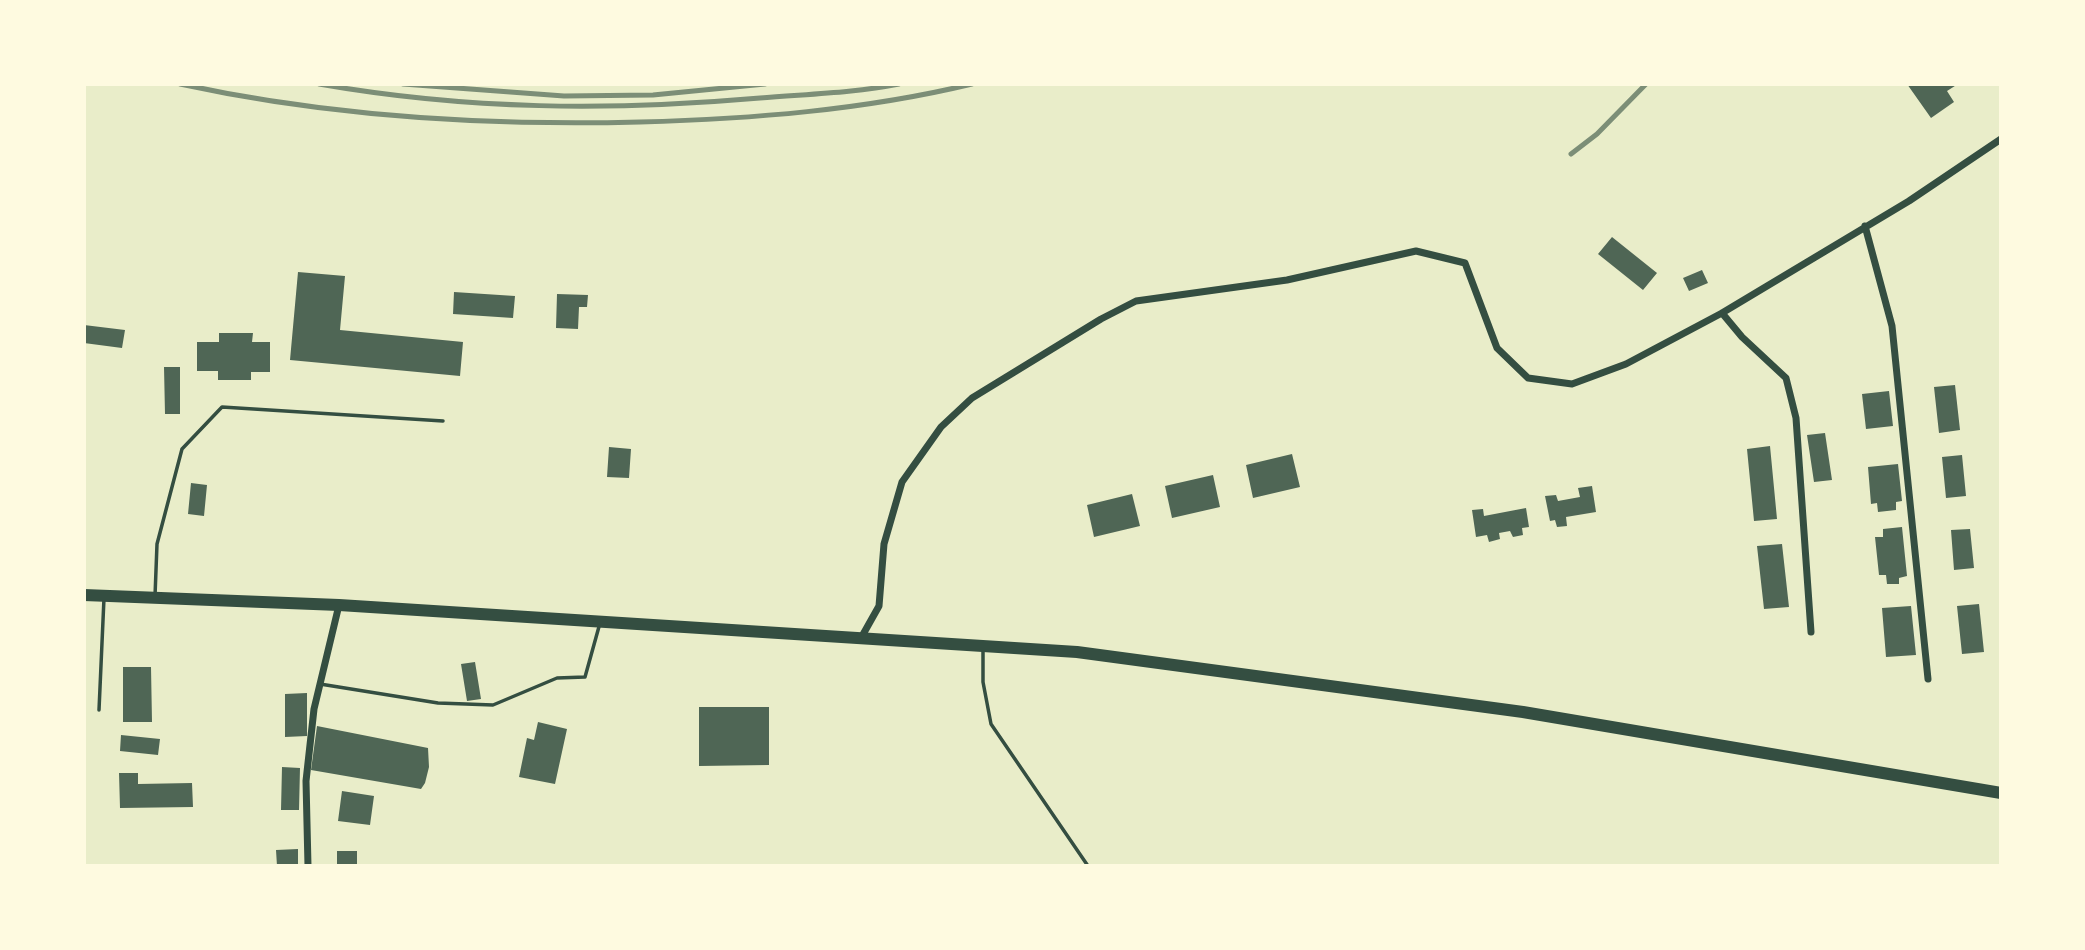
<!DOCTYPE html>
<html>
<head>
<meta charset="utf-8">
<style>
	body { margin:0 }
	#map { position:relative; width:2085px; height:950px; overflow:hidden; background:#e9edc9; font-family:"Fira Sans",sans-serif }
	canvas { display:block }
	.frame { position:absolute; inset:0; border:86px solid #fefae0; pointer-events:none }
</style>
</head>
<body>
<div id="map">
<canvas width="2085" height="950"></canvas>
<div class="frame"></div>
</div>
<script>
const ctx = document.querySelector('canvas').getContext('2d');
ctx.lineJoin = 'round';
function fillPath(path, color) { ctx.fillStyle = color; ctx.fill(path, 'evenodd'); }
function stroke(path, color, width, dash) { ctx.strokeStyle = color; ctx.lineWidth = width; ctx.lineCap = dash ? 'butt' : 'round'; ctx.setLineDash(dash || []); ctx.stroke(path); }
const building = new Path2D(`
	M1907,84H1958L1947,91L1954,102L1931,118Z
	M1612,237L1657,273L1643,290L1598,254Z
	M1702,270L1708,283L1689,291L1683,278Z
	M298,272L345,276L340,330L463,342L460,376L290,360Z
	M454,292L515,296L513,318L453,314Z
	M557,294L588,295L587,307H579L578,329L556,328Z
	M84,325L125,330L122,348L84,343Z
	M219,333H253L252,342H270V372H251V380H218V371H197V342H219Z
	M164,367H180V414H165Z
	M1955,385L1960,430L1939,433L1934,387Z
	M1889,391L1893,426L1866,429L1862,394Z
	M1825,433L1832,480L1814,482L1807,435Z
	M1770,446L1777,519L1754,521L1747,449Z
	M609,447L631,449L629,478L607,477Z
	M1292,454L1300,487L1253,498L1246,465Z
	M1962,455L1966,496L1946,498L1942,457Z
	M1898,464L1902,501L1896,502V510L1878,512L1877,503L1871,504L1868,467Z
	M1213,475L1220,507L1172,518L1165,486Z
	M191,483L207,485L204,516L188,514Z
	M1592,486L1596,512L1566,517L1567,526L1557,527L1555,520L1550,521L1545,496L1556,495L1558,501L1580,497L1578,488Z
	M1132,494L1140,526L1094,537L1087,505Z
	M1526,508L1529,527L1522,528L1523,535L1513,537L1510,531L1499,533L1500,539L1489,542L1487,535L1476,537L1472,510L1483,509L1484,516Z
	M1902,527L1907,576L1899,578V584H1887L1886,575H1879L1875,537H1883V529Z
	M1970,529L1974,568L1954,570L1951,530Z
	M1782,544L1789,607L1764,609L1757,546Z
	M1979,604L1984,652L1962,654L1957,606Z
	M1911,606L1916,655L1886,657L1882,608Z
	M475,662L481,699L467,701L461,664Z
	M123,667H151L152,722H123Z
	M307,693V736L285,737V694Z
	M699,707H769V765L699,766Z
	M538,722L567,729L555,784L519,777L527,738L534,740Z
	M317,726L428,748L429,767L425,783L421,789L311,770Z
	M121,735L160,739L158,755L120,751Z
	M282,767L300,768L299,810H281Z
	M119,773H138V784L192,783L193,807L120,808Z
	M342,791L374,796L370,825L338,821Z
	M298,849V866H277L276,850Z
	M337,851H357V866H337Z`);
const service = new Path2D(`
	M155,596L157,544L182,449L222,407L443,421
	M983,650V682L991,724L1088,866
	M320,684L438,703L493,705L557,678L585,677L600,623
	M99,710L104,598`);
const minor = new Path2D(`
	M1865,226L1892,326L1928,679
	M1722,313L1742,337L1786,378L1796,418L1811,632
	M861,638L879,606L884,544L902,482L941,427L972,398L1101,319L1136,301L1287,280L1416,251L1465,263L1497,348L1528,378L1572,384L1626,364L1722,313L1909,201L2001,139
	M308,866L306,781L314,709L339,605`);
const primary = new Path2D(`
	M84,595L339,605L1077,652L1523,712L2001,793`);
const rail = new Path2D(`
	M180,84C332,117 485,126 640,122C751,119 864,110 972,84
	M319,84C468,110 610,111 760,98C806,94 853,93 899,84
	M403,84L564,96L653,95L765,84
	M1571,154L1597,134L1646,84`);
fillPath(building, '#4f6655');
stroke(service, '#344e41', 3.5);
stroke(minor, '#344e41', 7);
stroke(primary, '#344e41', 12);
stroke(rail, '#7c8e77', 5);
</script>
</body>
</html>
